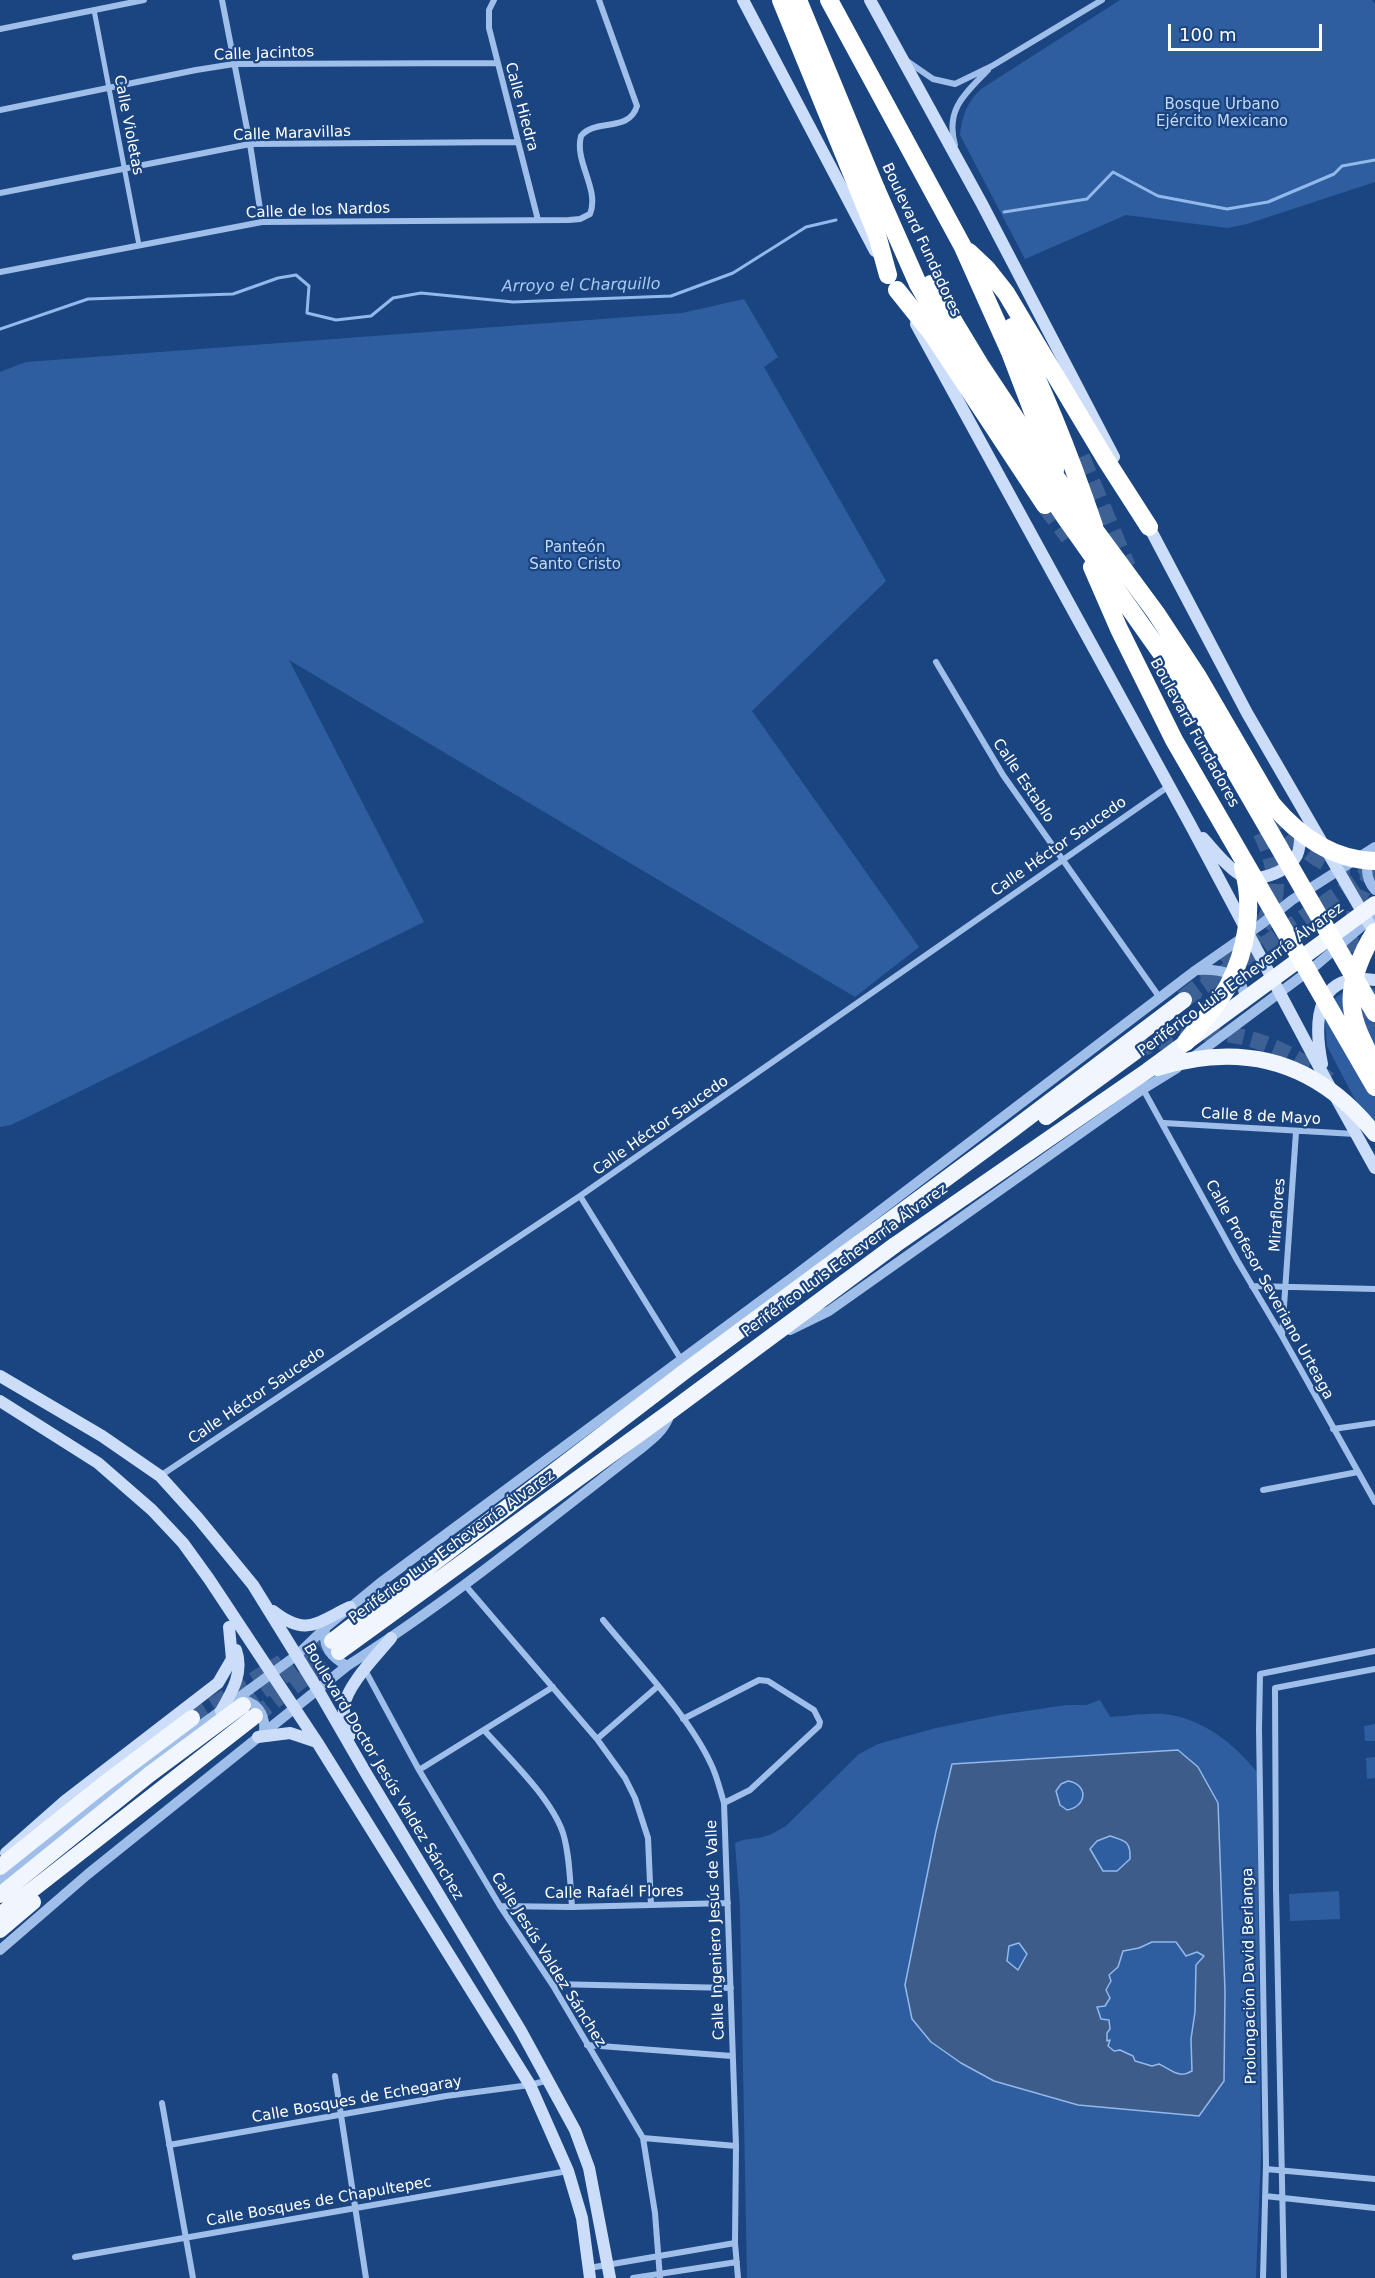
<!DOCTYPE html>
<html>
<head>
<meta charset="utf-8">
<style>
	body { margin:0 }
	#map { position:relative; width:1375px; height:2278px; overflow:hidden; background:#1b4581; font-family:"DejaVu Sans",sans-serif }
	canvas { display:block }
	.scale { position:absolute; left:1168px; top:24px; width:154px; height:27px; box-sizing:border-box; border:3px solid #fff; border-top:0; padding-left:8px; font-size:18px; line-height:21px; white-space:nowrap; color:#fff; -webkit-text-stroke:4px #1b4581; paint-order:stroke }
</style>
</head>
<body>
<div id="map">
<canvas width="1375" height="2278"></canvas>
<div class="scale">100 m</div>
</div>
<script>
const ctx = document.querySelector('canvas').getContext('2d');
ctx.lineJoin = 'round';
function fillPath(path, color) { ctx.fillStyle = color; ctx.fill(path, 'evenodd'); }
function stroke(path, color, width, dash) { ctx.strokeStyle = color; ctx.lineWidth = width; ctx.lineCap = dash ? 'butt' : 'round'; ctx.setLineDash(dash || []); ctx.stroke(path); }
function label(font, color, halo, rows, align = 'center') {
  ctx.font = font + ' "DejaVu Sans",sans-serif'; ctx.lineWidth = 4.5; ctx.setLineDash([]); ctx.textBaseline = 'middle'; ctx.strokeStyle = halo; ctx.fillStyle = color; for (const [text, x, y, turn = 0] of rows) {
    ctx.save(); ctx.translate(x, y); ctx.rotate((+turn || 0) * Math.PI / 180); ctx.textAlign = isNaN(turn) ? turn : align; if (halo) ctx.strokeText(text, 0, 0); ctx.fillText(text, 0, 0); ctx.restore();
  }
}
const green = new Path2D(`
	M1120,0H1372L1375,4V182L1247,224L1227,228L1126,215L1025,259L960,135C962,116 967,102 981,89Z
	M744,299L778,357L764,367L886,581L752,711L919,947L855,997L289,660L424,922L44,1109L11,1125L0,1127V372L26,362L682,313Z
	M1369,987L1375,989V1138L1327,1046L1325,1022L1328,1007L1335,998L1346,990Z
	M1100,1700L1110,1717C1130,1716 1156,1711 1176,1716C1208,1723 1237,1747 1257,1772L1261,2154L1256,2278H747L740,1906L735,1843C743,1839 750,1839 759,1838C769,1836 777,1831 786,1826L859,1754L878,1744L936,1728L1000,1715L1066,1705H1086Z
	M1375,1724V1741H1365L1364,1726Z
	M1375,1757V1778L1367,1779L1366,1758Z
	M1339,1891L1340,1919L1290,1921L1289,1894Z`);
const water = new Path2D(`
	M1178,1750L1198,1767L1218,1803L1225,1991L1224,2081L1199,2116L1078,2105L994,2081L961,2063L931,2042L912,2019L905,1985L936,1831L952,1764ZM1068,1781C1088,1784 1088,1806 1067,1810L1060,1805L1056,1791L1061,1784ZM1110,1836C1125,1841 1131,1841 1130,1859L1117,1871H1103L1090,1849L1097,1841ZM1152,1942H1176L1186,1956L1197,1952L1204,1956L1196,1965L1195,2012L1191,2039L1192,2071C1179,2079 1172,2070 1159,2064L1152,2066L1135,2061L1133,2056L1120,2050L1114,2051L1108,2046L1110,2040L1107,2041V2033L1110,2029L1109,2020L1101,2019L1097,2007L1105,2006L1110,1998L1106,1990L1111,1981L1109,1975L1118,1967L1123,1951L1139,1948ZM1019,1943L1027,1954L1018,1970L1007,1961L1009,1946Z`);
const stream = new Path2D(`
	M1004,212L1087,199L1113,172L1158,196L1227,209L1268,202L1334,174L1342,166L1375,160
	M0,329L88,299L233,294L278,278L296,275L309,286L307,313L336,320L371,316L393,298L421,293L513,302L671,296L733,273L806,227L836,220`);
const trunkTunnel = new Path2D(`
	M1356,976C1344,940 1353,903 1373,872
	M1184,1000L1375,868
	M1365,1001L1375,1026
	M1135,1052C1207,1016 1270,1035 1332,1082
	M243,1705L332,1641
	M255,1716L339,1652
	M192,1718L282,1662`);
const motorwayTunnel = new Path2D(`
	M1081,457L1127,567
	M1045,505L1069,537
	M1272,813C1289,835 1317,865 1346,869C1355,871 1366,868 1375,868
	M1183,999C1245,951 1306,912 1258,826`);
const pedestrian = new Path2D(`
	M94,10L139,245`);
const minor = new Path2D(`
	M222,0L250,144L262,222
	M494,0L489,10V28L538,220
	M0,29L144,0
	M907,61L933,79L955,84L992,66L1102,0
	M0,110L196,70L234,64L496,63
	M955,145C945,109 965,94 988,70
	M0,193L250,144L518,142
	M0,272L262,222L569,220L580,219L590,214C600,189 574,162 581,136C595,118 629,133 637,106L599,0
	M936,662L1003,775L1160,998
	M1143,1089L1237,1260L1282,1336L1375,1502
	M1164,1123L1355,1134
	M580,1196L682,1361
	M1252,1286L1375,1289
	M1282,1335L1296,1132
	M1333,1429L1375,1423
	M160,1476L580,1196L1169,786
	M1263,1490L1358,1472
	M465,1585L597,1739L625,1778L635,1798L648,1838L651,1905
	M603,1620C638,1663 688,1715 711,1764C717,1776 720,1790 724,1803L736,2146L735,2243L738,2278
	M365,1670L419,1770L500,1906L552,1984L643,2138L655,2213L660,2278
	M683,1719L759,1680L768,1681L814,1710L820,1722L819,1726L750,1790L724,1803
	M484,1730C509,1758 551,1798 563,1833C570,1856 570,1883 572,1907
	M597,1739L657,1687
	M419,1770L553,1687
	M500,1906L572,1907L728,1903
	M552,1984L731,1988
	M587,2045L732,2056
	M335,2076L366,2278
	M162,2103L193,2278
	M643,2138L736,2146
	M169,2145L446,2096L530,2085L549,2080
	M1266,2169L1375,2179
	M1265,2196L1375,2208
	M75,2257L568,2171
	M589,2268L735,2243
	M633,2278L737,2262
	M1263,2278L1266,2164L1259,1729L1260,1674L1375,1651
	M1284,2278L1276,1889L1275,1688L1375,1669`);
const tertiary = new Path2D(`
	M1370,856C1365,869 1366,880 1375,890
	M1196,970C1220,969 1247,971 1244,1004
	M1192,1058L1314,967L1375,915
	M790,1330L829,1311L1143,1089L1177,1068
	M325,1628C323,1648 331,1657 347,1666
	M236,1699C256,1700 266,1713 264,1732
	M0,1881L123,1782L297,1655L325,1628L380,1583L793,1277L1196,970L1259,926L1292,900L1375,847
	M0,1950L88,1874L347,1666C450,1601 543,1524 639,1450C653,1439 664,1431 670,1414`);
const secondary = new Path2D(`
	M743,0L875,251
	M870,0L982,204L1114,457
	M916,324L1190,824L1325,1078L1375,1168
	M1146,521L1247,713L1375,934
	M1203,838C1214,850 1225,865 1239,874C1256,884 1287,873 1297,855C1301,847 1300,837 1300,828
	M1322,1064C1313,1020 1316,971 1375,980
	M0,1376L102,1436L160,1476L198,1518L253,1585L318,1690L367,1775L521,2031L575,2130L589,2168L610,2278
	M0,1401L98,1463L152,1510L183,1543L209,1579L317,1742L530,2085L568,2171L582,2218L590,2278
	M273,1611C306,1637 316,1623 350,1607
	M221,1711C232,1692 244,1672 236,1650
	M350,1735C347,1727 343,1717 344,1708C345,1687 377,1655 391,1638
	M258,1737L290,1733L317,1742
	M6,1853L65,1801L218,1683L232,1659L229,1627`);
const trunk = new Path2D(`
	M1046,1117L1135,1052
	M332,1641L688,1369L1008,1133L1184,1000
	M339,1652L671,1411L895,1245
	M0,1867L104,1784L192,1718
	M0,1895L150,1774L243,1705
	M0,1915L255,1716
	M0,1930L33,1902`);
const motorway = new Path2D(`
	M781,0L877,235L888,275
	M798,0L876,189
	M829,0L963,247L1010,352L1055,470
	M969,252L987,269L1006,293L1106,460L1149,527
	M897,290L933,335L1045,505
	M1012,327C1045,391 1071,458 1094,526`);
const trunkBridge = new Path2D(`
	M1157,1068C1244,1041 1317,1061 1375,1134
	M895,1245L1147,1071L1375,904`);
const motorwayBridge = new Path2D(`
	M876,189L918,284L967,370L1065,517L1181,681L1210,728L1375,1013
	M931,284L980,365L1041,457L1156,613L1198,677L1272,804C1298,835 1333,860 1375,861
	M1092,567L1119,629L1174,740L1375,1087
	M1186,1042C1200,1024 1217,1006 1228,986C1247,949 1254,907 1243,867
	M1374,1064C1366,1047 1354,1027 1352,1007C1349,982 1362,952 1375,932`);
const streetNames = [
	["Calle Jacintos",264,54,-2],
	["Calle Hiedra",521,107,75],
	["Calle Violetas",128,125,79],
	["Calle Maravillas",292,134,-2],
	["Calle de los Nardos",318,211,-2],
	["Boulevard Fundadores",921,240,65],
	["Boulevard Fundadores",1194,733,61],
	["Calle Establo",1023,781,56],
	["Calle Héctor Saucedo",1059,847,-35],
	["Periférico Luis Echeverría Álvarez",1241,980,-36],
	["Calle 8 de Mayo",1261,1117,3],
	["Calle Héctor Saucedo",661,1126,-35],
	["Miraflores",1278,1215,-86],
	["Periférico Luis Echeverría Álvarez",845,1261,-36],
	["Calle Profesor Severiano Urteaga",1269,1290,61],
	["Calle Héctor Saucedo",257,1396,-34],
	["Periférico Luis Echeverría Álvarez",452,1547,-36],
	["Boulevard Doctor Jesús Valdez Sánchez",383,1772,59],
	["Calle Rafaél Flores",614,1893,-1],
	["Calle Ingeniero Jesús de Valle",716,1930,-92],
	["Calle Jesús Valdez Sánchez",548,1960,58],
	["Prolongación David Berlanga",1250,1976,-91],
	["Calle Bosques de Echegaray",357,2100,-10],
	["Calle Bosques de Chapultepec",319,2202,-10]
];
const parkNames = [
	["Bosque Urbano",1222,105],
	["Ejército Mexicano",1222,122],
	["Panteón",575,548],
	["Santo Cristo",575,565]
];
const waterNames = [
	["Arroyo el Charquillo",581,286,-1]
];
fillPath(green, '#2e5ea0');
fillPath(water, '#3d5c89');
stroke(water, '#92b9ec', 1.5);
stroke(stream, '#92b9ec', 3);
stroke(trunkTunnel, '#3d6194', 16, [16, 8]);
stroke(motorwayTunnel, '#3d6194', 18, [18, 9]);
stroke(pedestrian, '#9fbfea', 5);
stroke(minor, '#9fbfea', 6);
stroke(tertiary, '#9fbfea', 10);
stroke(secondary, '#cbddf8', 12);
stroke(trunk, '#f1f6fe', 16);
stroke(motorway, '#fff', 18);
stroke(trunkBridge, '#f1f6fe', 16);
stroke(motorwayBridge, '#fff', 18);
label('15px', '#fff', '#1b4581', streetNames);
label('15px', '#c4daf8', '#1b4581', parkNames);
label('italic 16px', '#aac9f2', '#1b4581', waterNames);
</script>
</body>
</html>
